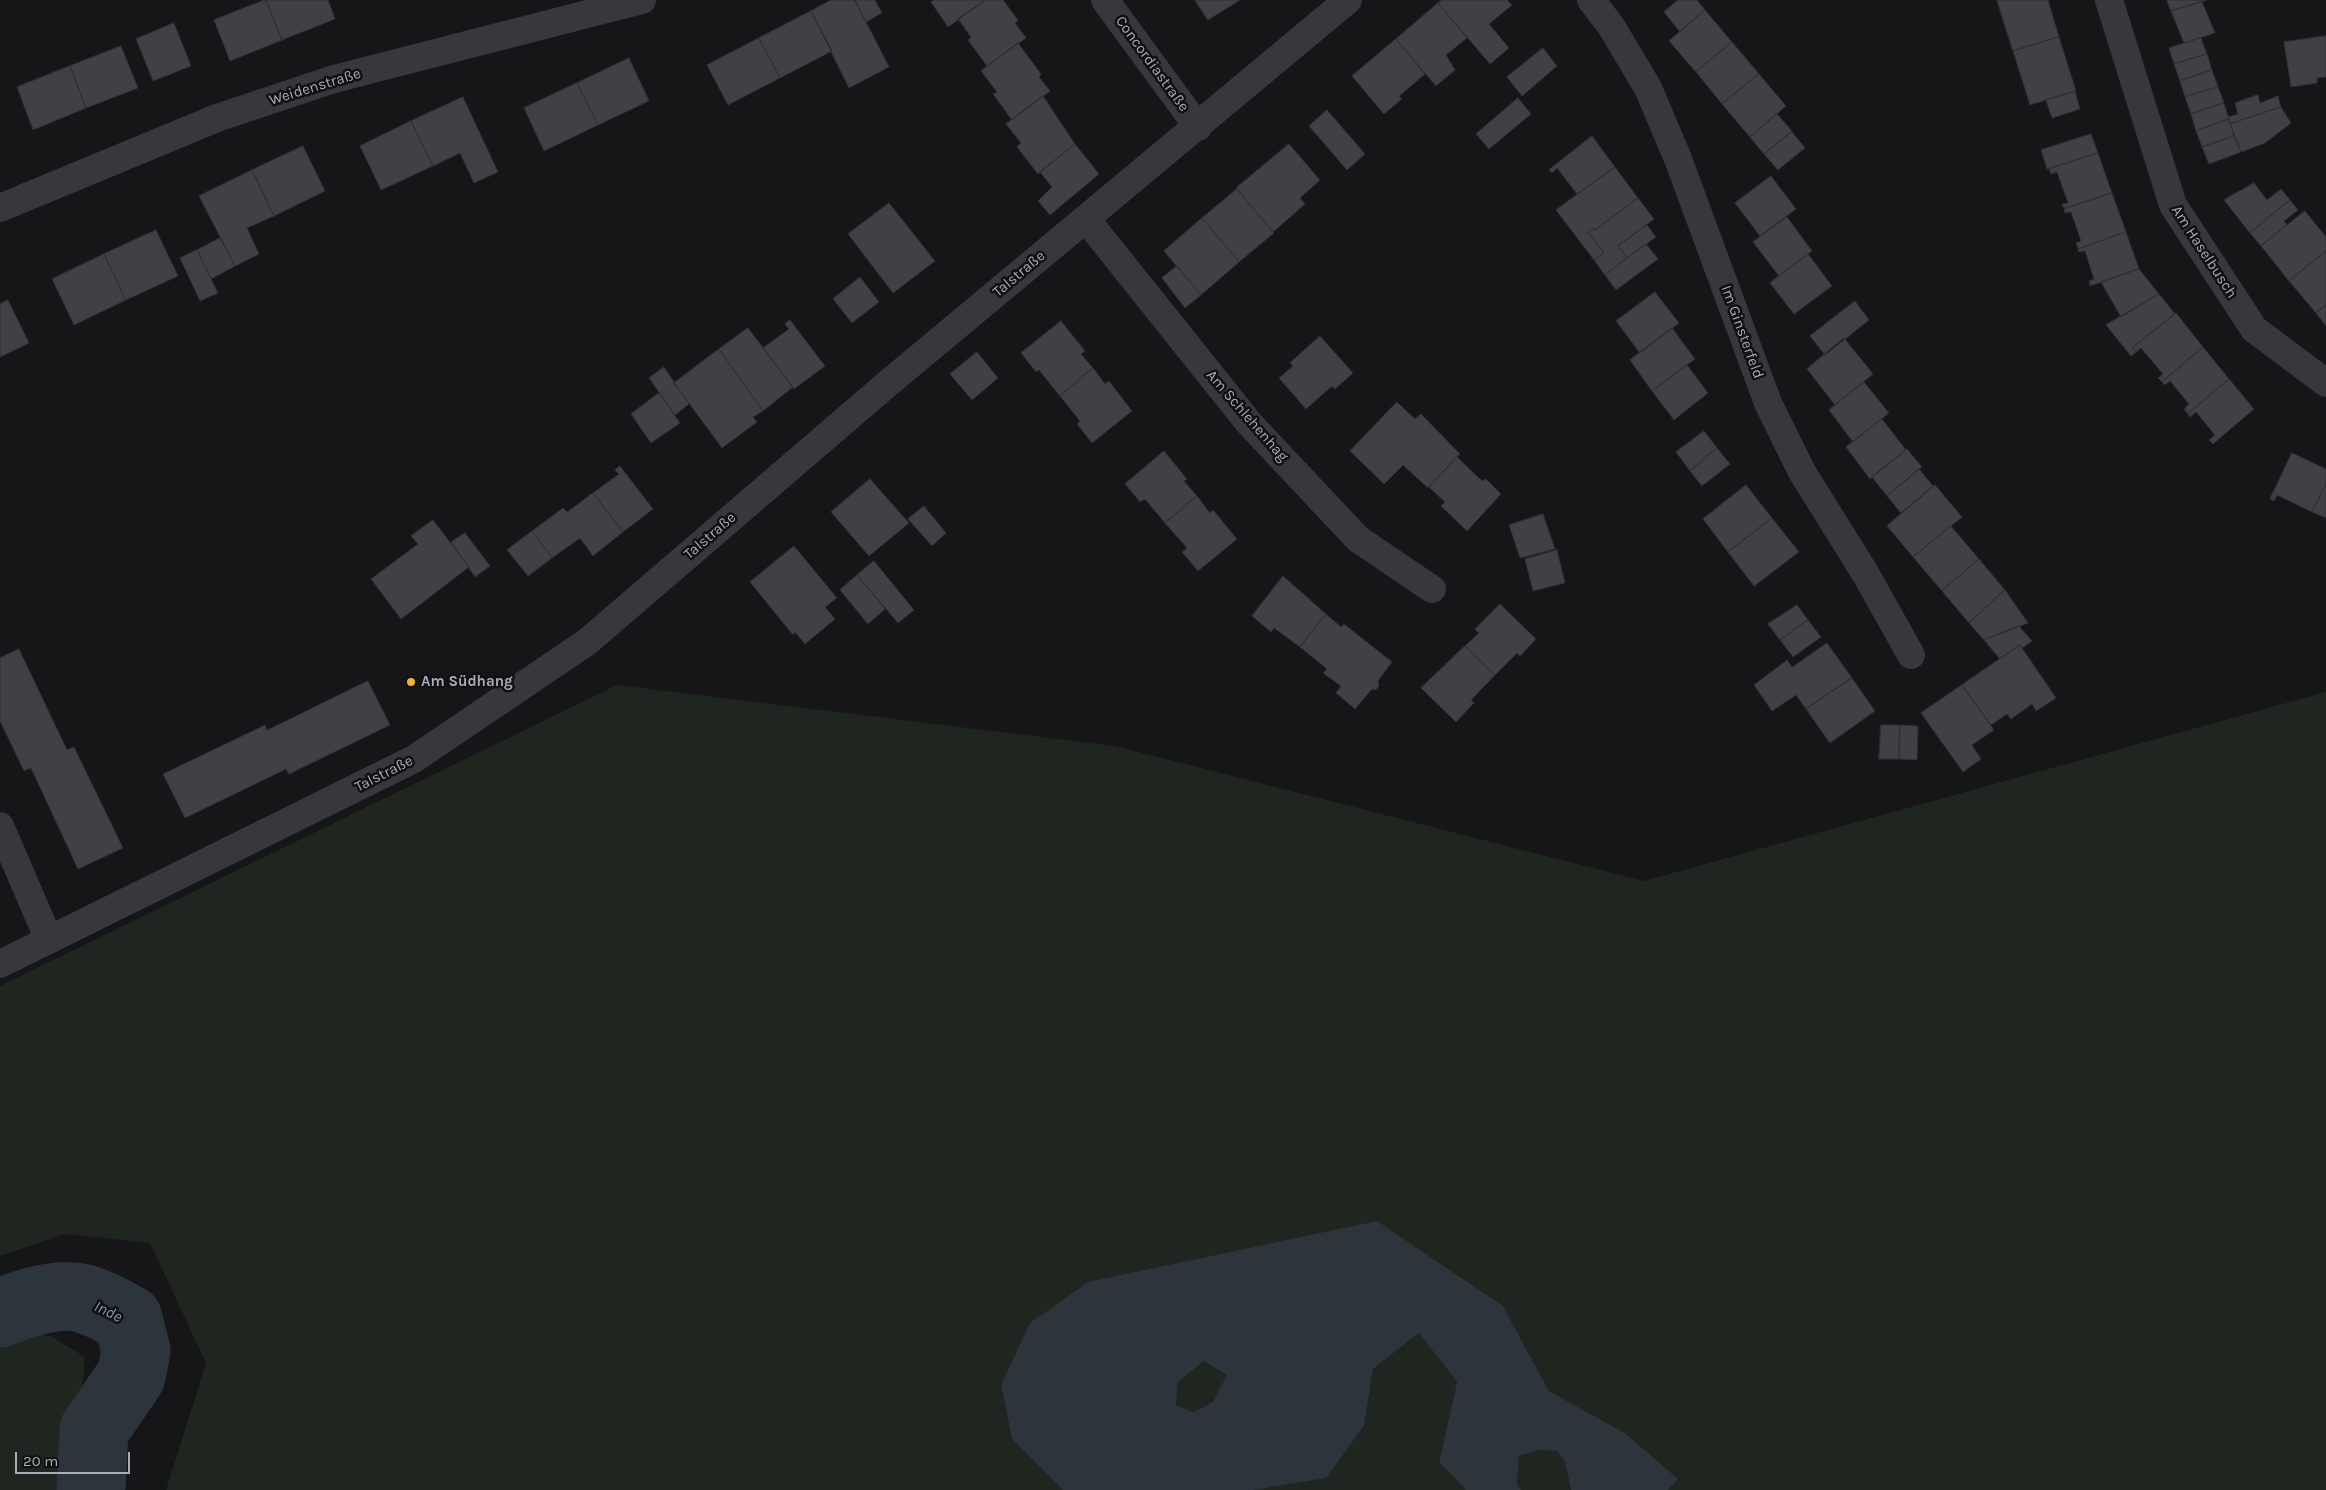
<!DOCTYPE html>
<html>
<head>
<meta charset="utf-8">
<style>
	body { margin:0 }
	#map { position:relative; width:2326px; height:1490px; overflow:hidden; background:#161618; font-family:Karla,sans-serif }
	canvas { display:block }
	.scale { position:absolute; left:15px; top:1452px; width:115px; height:22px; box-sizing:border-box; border:2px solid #a8adb8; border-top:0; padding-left:6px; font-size:15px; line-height:18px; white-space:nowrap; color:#a8adb8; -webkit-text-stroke:4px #111113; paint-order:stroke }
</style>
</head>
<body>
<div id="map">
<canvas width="2326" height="1490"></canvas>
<div class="scale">20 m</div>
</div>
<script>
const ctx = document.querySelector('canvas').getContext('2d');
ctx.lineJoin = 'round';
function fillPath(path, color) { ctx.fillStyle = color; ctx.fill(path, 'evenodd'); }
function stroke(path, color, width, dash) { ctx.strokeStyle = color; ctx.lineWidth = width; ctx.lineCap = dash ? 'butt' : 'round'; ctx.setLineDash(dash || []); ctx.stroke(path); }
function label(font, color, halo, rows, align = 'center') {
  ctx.font = font + ' Karla,sans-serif'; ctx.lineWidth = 5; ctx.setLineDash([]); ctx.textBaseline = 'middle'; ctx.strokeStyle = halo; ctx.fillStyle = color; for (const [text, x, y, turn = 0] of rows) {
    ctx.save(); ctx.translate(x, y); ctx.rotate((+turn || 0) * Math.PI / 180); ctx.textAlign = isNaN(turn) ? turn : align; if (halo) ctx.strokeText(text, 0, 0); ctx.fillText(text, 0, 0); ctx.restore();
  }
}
const green = new Path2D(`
	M617,685L1115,746L1644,881L2326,692V1490H1668L1678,1479L1625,1433L1549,1391L1503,1306L1001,1385L1012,1439L1063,1490H166L206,1363L150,1243L64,1234L0,1256V986Z
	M15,1332L51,1336L85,1357L82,1392L64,1433L75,1490H0V1342Z
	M1419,1333L1457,1382L1439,1462L1466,1490H1253L1326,1477L1364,1426L1373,1369Z
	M1204,1361L1228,1375L1213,1402L1193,1412L1176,1405L1178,1382Z
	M1541,1450H1557L1565,1462L1571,1490H1522L1517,1485L1519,1456Z`);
const water = new Path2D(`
	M1377,1221L1503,1306L1549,1391L1625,1433L1678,1479L1668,1490H1571L1565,1462L1557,1451L1541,1450L1519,1456L1517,1485L1522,1490H1466L1439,1462L1457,1382L1419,1333L1373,1369L1364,1426L1326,1478L1253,1490H1063L1012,1439L1001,1385L1030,1323L1088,1282ZM1204,1361L1227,1375L1213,1402L1193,1412L1176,1405L1178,1382Z`);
const river = new Path2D(`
	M0,1313C22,1304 57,1292 81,1298C98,1302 113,1311 128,1319L136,1351L131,1376L94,1430L91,1490`);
const building = new Path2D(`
	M264,0H266L282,40L230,61L214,20Z
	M266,0H328L335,19L282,40Z
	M831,0H855L889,67L849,88L811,11Z
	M855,0H875L882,13L866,22Z
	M934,0H986L948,27L931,2Z
	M986,0H1003L1018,20L1015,23L1026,38L987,66L968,40L971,37L958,19Z
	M1195,0H1240L1208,20Z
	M1442,0H1507L1512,5L1489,24L1509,48L1490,64L1438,3Z
	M1678,0H1697L1705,10L1680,32L1664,12Z
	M1997,0H2048L2059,37L2013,51Z
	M2167,0H2207L2171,11Z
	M2202,2L2215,33L2184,43L2171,11Z
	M1438,3L1467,38L1446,55L1455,70L1436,86L1396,39Z
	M1705,10L1732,42L1696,72L1669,41Z
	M811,11L832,51L780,78L759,38Z
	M174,23L191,66L153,81L136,39Z
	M2326,36V77L2317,78V83L2291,87L2284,42Z
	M2059,37L2076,91L2030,105L2013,51Z
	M759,38L780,78L728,105L707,65Z
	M2201,38L2207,54L2174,64L2169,48Z
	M1396,39L1425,74L1399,96L1402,99L1384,114L1352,76Z
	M1732,42L1759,74L1722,104L1696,72Z
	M1018,43L1041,74L1039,77L1050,91L1012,120L993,94L997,92L981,71Z
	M121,46L138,88L86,108L70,66Z
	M1543,48L1557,66L1522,96L1507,77Z
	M2207,54L2212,70L2180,81L2174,64Z
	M629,58L649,101L598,125L577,83Z
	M70,66L86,108L33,130L17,87Z
	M2212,70L2218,87L2185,97L2180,81Z
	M1759,74L1786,106L1750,137L1722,104Z
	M577,83L598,125L544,151L524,108Z
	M2218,87L2224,103L2191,114L2185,97Z
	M2075,91L2080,109L2052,118L2046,100Z
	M2258,95L2260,103L2278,96L2281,107L2230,124L2228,117L2238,114L2235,103Z
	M1043,96L1075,144L1038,174L1017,147L1021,143L1006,124Z
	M463,97L498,172L474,183L460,153L433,166L411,121Z
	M1518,98L1531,114L1489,149L1476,134Z
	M2224,103L2229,119L2196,131L2191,114Z
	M2281,107L2291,123L2265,143L2241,152L2230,124Z
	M1327,110L1365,154L1347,170L1309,126Z
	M1777,114L1792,131L1764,154L1750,137Z
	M2229,119L2234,136L2202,147L2196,131Z
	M411,121L433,166L381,190L360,146Z
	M1792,132L1805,148L1778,170L1764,154Z
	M2091,134L2098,153L2047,169L2041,150Z
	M1592,136L1615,167L1577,194L1557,168L1552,173L1549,170Z
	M2234,136L2241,152L2209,164L2202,147Z
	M1075,144L1099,174L1050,215L1038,201L1052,187L1040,172Z
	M1289,144L1320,180L1300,198L1305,204L1273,232L1236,188Z
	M303,146L325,191L274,216L252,170Z
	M2098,153L2112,193L2064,209L2062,204L2068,203L2057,172L2051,174L2049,169Z
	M1615,167L1638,198L1595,230L1594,228L1588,232L1604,253L1594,260L1556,210Z
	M252,170L274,216L247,228L259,254L235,266L199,196Z
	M1771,176L1796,209L1760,236L1735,203Z
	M2254,183L2267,200L2281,189L2290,200L2250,233L2224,200Z
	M1237,189L1274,233L1239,262L1202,218Z
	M2112,193L2126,232L2078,249L2076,243L2081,241L2071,212L2065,213L2064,209Z
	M1638,198L1654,219L1618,246L1627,258L1605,275L1594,260L1604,253L1588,232L1594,228L1595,230Z
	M2290,200L2298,210L2284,221L2287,225L2261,246L2250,233Z
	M889,203L935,261L893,293L848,234Z
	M2305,211L2326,237V251L2289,281L2261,246Z
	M1787,217L1812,251L1779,276L1753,242Z
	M1202,218L1239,262L1201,295L1164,251Z
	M1647,225L1656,237L1627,258L1618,246Z
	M156,230L178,276L126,300L104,254Z
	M2126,232L2139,269L2090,286L2089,281L2094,279L2085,251L2079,252L2078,249Z
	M220,238L235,266L211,279L197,250Z
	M1646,244L1658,259L1616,290L1605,275Z
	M197,250L218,293L200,301L180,258Z
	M2326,251V305L2316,313L2289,281Z
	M104,254L126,300L74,325L52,279Z
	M1808,254L1832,286L1794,314L1770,283Z
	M1177,266L1201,295L1185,308L1162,278Z
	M2139,269L2159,294L2121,317L2101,282Z
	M860,277L879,302L852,323L833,299Z
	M1655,292L1679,323L1640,353L1616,321Z
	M2159,294L2175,314L2132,348L2136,352L2131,356L2106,325Z
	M8,300L29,343L0,357V304Z
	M1855,301L1869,320L1825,355L1810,336Z
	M2326,305V326L2316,313Z
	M2176,313L2203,347L2162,382L2158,378L2163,374L2141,348L2136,352L2132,348Z
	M790,320L825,366L794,389L763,348L789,329L785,324Z
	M1061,321L1085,351L1081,354L1093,368L1060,396L1039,370L1036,372L1021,353Z
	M748,328L793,387L763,411L719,349Z
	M1672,328L1695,359L1652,391L1630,360Z
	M1320,336L1353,373L1335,389L1332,386L1306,409L1279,378L1293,366L1290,363Z
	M1844,338L1873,374L1835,405L1807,369Z
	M2203,347L2229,379L2188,414L2184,409L2189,404L2170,381L2165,385L2162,382Z
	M719,349L763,411L753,417L757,422L722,448L674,383Z
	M977,352L998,378L972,400L950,374Z
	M1687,365L1708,393L1674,420L1652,391Z
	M664,367L689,404L675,415L649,378Z
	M1093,368L1105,384L1109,381L1132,411L1092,443L1077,424L1080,421L1060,396Z
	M2229,379L2254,409L2213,444L2209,440L2215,435L2196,412L2190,417L2188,414Z
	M1864,382L1889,413L1853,442L1829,410Z
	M659,393L680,423L651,443L631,414Z
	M1397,402L1415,419L1421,414L1460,454L1428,488L1403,465L1384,484L1350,451Z
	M1882,419L1906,450L1870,479L1846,447Z
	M1704,431L1717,448L1690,471L1676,452Z
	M1717,448L1730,464L1702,486L1690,471Z
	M1907,449L1922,467L1887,496L1872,477Z
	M1164,451L1187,479L1184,481L1197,496L1165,523L1145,499L1140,502L1125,484Z
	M2292,453L2326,469V484L2312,512L2277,495L2274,501L2270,499Z
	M1457,457L1482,481L1486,479L1501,494L1467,531L1441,506L1445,502L1429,487Z
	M620,466L653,509L623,532L593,493L619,474L615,470Z
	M1919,469L1933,486L1901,513L1887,496Z
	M870,479L909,523L869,556L831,512Z
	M2326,484V518L2312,512Z
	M1746,485L1772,518L1728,552L1703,519Z
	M1935,485L1962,517L1913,557L1887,526Z
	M593,493L623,532L593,556L580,538L552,558L532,531L563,508L567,512Z
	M1197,496L1210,513L1213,510L1237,539L1198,571L1182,552L1187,548L1165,523Z
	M924,506L946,533L932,546L908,519Z
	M1543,514L1555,549L1520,558L1509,525Z
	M1772,518L1799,552L1754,586L1728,552Z
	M433,520L469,567L401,619L371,579L418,544L411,536Z
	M1951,526L1979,559L1942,591L1913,557Z
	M532,531L552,558L528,576L507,550Z
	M465,533L490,566L475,577L451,542Z
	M794,546L837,598L825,607L835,619L805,644L795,632L793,635L750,582Z
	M1557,550L1565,583L1533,591L1525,559Z
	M1979,559L2005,590L1969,623L1942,591Z
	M874,561L914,610L898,623L857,575Z
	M857,575L885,609L868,624L840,590Z
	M1283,576L1326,614L1300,647L1274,628L1271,632L1252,616Z
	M2005,590L2028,623L1984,640L1969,623Z
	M1500,604L1536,639L1520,656L1517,653L1495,675L1465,646L1479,633L1475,629Z
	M1797,605L1808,620L1780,640L1768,624Z
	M1326,614L1341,627L1344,624L1392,662L1378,681L1379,686L1376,690L1372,689L1355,709L1336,693L1341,686L1323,673L1327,669L1300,647Z
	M1808,620L1821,637L1793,657L1780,640Z
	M2019,626L2032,641L2022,648L2020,645L2000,659L1984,640Z
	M1827,643L1852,678L1806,709L1796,695L1772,711L1754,685L1787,660L1792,667Z
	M2020,645L2056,698L2036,711L2032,704L2011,719L2007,714L1991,725L1962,685Z
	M1465,646L1495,675L1471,700L1474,703L1456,722L1421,688Z
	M19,649L67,750L74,747L123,848L78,869L31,768L24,771L0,721V658Z
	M1852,678L1875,711L1830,743L1806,709Z
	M368,681L390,725L289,774L286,769L185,818L163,774L265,725L267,730Z
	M1962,685L1994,730L1972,745L1981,759L1963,772L1921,713Z
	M1881,725H1900L1899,759H1879Z
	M1900,725L1918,726L1917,760L1899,759Z`);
const minor = new Path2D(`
	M1105,0L1198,127
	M1591,0L1611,26L1648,88L1678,159L1768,403L1802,472L1865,573L1911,655
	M2109,0L2173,205L2254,329L2326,383
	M0,208L217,118L334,79L642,0
	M1086,219L1249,423L1358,539L1432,589
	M0,826L49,940
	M0,964L414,759L587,642L886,385L1348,0`);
const markers = [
	[411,682,5,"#f2b134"]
];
const streetNames = [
	["Concordiastraße",1152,64,54],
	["Weidenstraße",315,87,-17],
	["Am Haselbusch",2204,252,57],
	["Talstraße",1019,274,-40],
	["Im Ginsterfeld",1742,332,70],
	["Am Schlehenhag",1247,416,49],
	["Talstraße",710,536,-41],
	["Talstraße",384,774,-27]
];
const poiNames = [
	["Am Südhang",421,682]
];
const waterNames = [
	["Inde",108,1312,26]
];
fillPath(green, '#1e261f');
fillPath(water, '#2c353c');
stroke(river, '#2c353c', 69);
fillPath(building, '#404145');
stroke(building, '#303034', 1);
stroke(minor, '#37383d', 28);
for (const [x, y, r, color] of markers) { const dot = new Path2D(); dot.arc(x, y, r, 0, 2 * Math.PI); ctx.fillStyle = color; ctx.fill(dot); stroke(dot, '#111113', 2); }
label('15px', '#a8adb8', '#111113', streetNames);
label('bold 15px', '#a8adb8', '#111113', poiNames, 'left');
label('italic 16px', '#7f9bb3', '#111113', waterNames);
</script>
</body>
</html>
